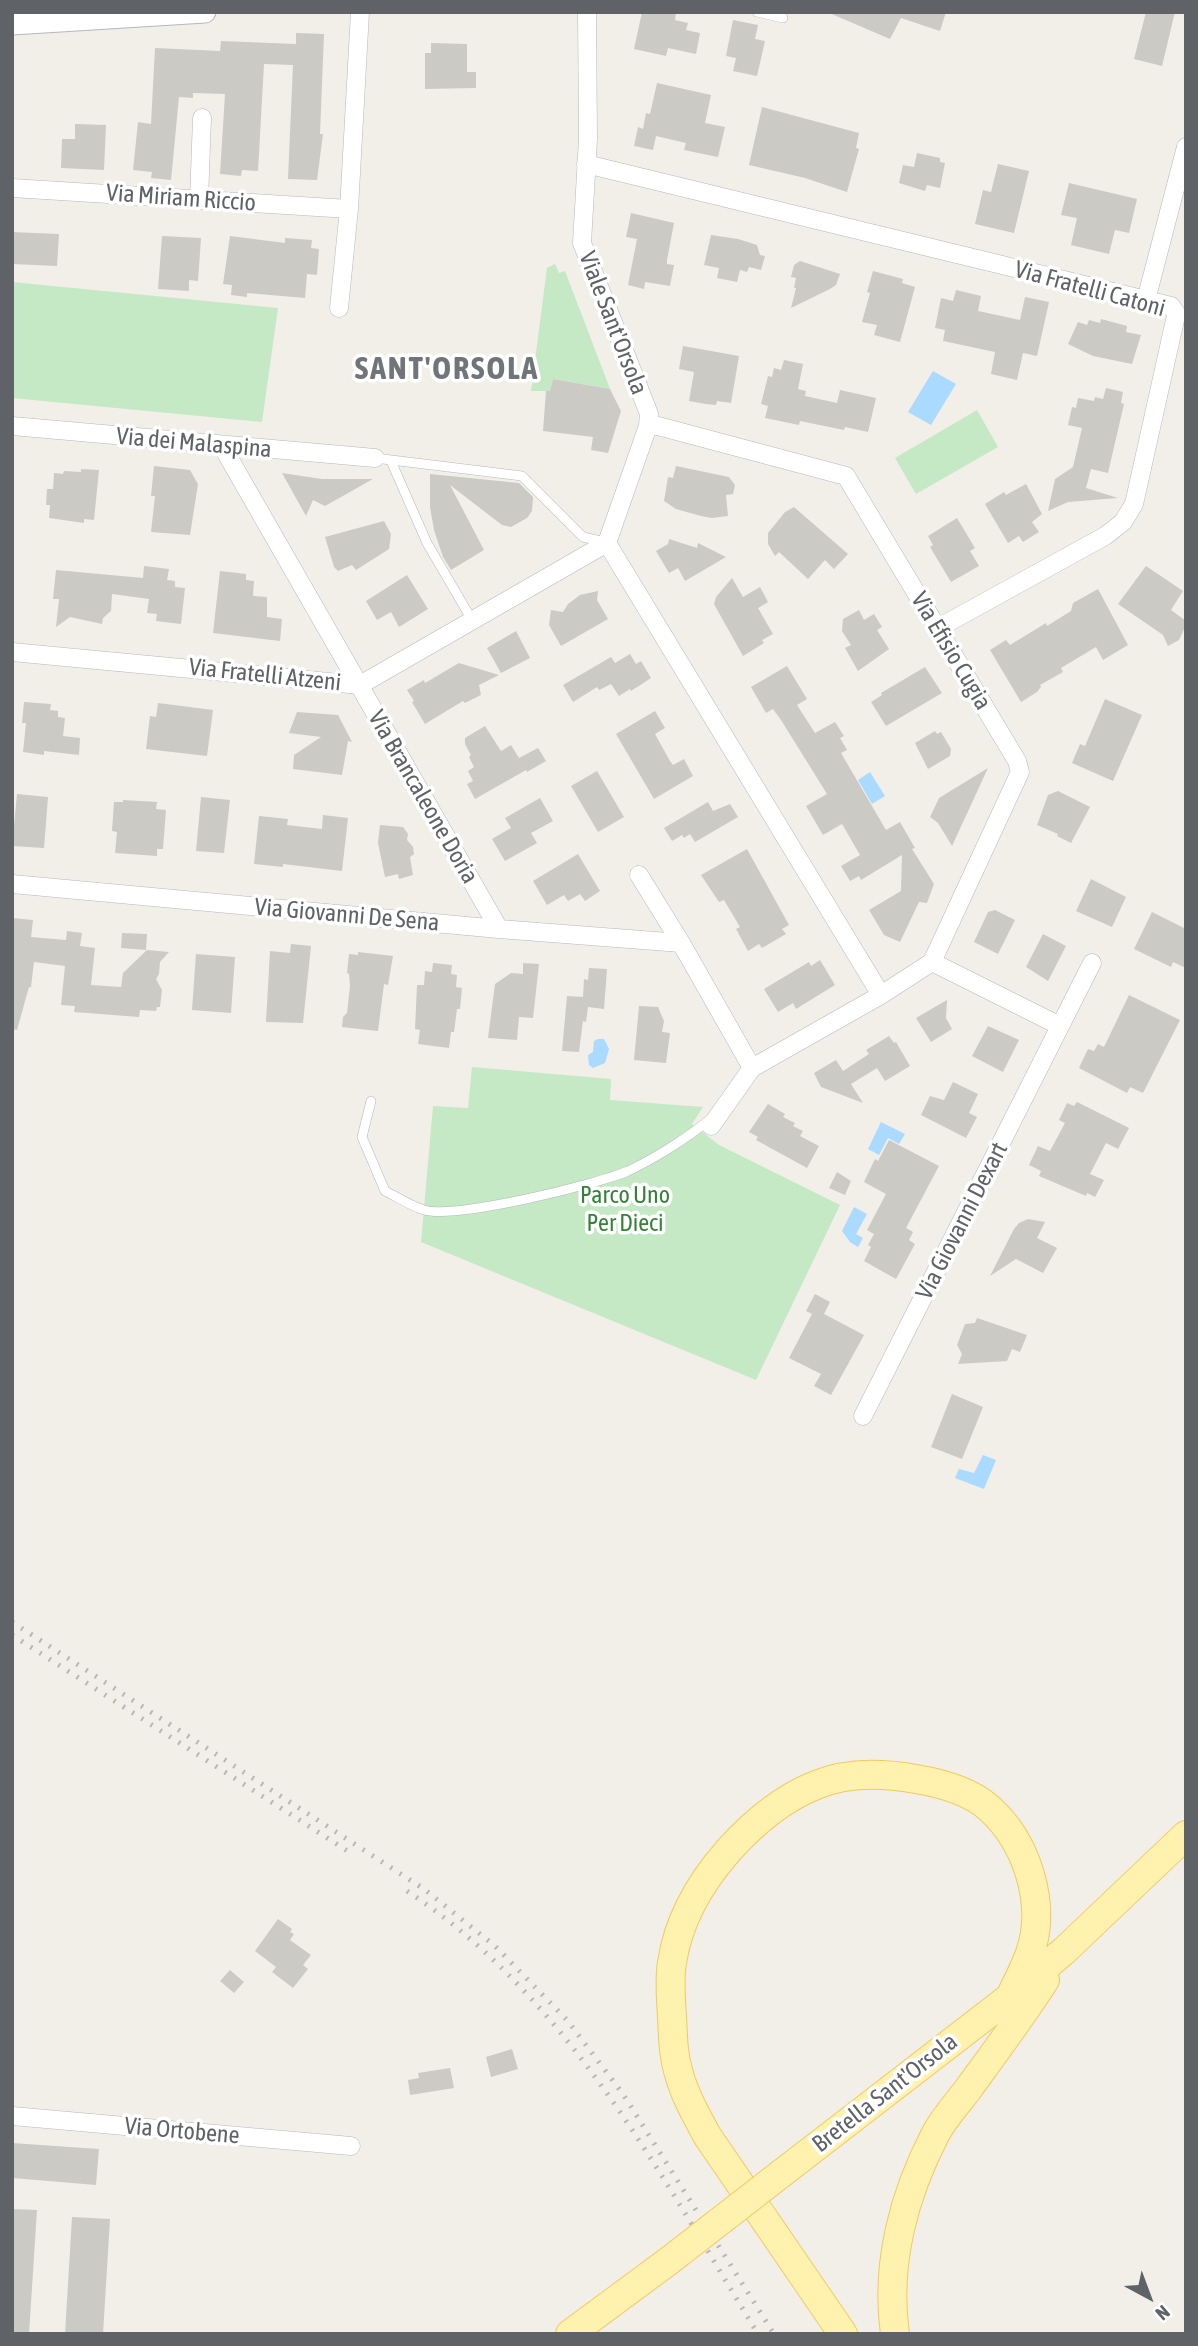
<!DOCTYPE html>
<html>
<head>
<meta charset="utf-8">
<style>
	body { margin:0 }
	#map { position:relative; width:1198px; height:2346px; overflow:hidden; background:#f1efe8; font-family:"Asap Condensed",sans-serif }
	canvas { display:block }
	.frame { position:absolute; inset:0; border:14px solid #5f6368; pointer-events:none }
	.north { position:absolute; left:1114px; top:2262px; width:70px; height:70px; -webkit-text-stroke:5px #fff; paint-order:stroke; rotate:139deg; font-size:19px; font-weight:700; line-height:28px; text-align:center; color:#5f6368 }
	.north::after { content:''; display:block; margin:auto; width:24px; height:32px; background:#5f6368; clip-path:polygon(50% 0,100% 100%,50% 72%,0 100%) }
</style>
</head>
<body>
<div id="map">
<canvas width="1198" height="2346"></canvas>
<div class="frame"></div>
<div class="north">N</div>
</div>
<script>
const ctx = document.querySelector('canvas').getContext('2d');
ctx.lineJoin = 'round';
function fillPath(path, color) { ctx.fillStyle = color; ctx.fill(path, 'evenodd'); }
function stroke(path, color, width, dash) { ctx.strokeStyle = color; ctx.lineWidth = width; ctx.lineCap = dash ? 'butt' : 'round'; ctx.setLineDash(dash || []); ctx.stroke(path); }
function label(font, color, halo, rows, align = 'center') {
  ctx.font = font + ' "Asap Condensed",sans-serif'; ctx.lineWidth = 7; ctx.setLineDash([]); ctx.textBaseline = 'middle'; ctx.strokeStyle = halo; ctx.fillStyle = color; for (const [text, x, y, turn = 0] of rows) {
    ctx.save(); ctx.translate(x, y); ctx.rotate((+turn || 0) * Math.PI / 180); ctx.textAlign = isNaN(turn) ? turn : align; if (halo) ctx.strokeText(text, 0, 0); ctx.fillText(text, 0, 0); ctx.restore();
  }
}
const green = new Path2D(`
	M555,264L559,273L565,271L610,389L553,379L550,391H531L547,268Z
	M12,282L278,308L262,422L12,398Z
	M977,410L998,447L916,494L895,458Z
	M472,1067L611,1079L610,1100L703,1107L692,1124L719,1145L840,1205L756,1380L421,1242L433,1106L468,1108Z`);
const water = new Path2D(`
	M933,371L956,384L931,425L908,412Z
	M870,772L885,796L872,804L858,780Z
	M598,1039H604L609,1049L605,1063L593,1068L589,1065L588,1055L593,1052L594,1041Z
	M881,1122L905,1134L899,1144L888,1138L879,1155L868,1149Z
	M854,1207L867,1214L856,1234L863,1238L858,1247L850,1242L842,1231Z
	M983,1455L996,1460L984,1489L955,1478L959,1469L974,1473Z`);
const building = new Path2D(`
	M642,12H676L675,20L688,23L686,30L700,33L696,54L668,48L666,56L634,49Z
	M827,12H946L940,31L901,18L890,39Z
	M1146,12H1175L1162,66L1134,59Z
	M733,20L758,25L755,39L765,41L757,76L733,71L736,58L726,56Z
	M296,33L324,34L320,134H323L317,180L288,179L293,65L264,64L258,171L242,170L241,176L220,174L225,94L193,93V98L179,97L171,180L151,178L152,172L133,170L138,122L151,124L155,48L220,51L221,41L296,44Z
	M431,43L467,44V72H476V88L425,89V53H431Z
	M657,83L711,95L705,123L725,127L718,157L684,150L686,143L656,136L653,150L634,146L638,127L643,129L646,113L650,114Z
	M762,107L859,133L856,148L859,149L847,192L805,178L749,165Z
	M75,124L106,125L104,170L61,168L62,139H75Z
	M917,153L940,158V162L945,163L940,188L927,185L925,191L899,183L903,165L914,167Z
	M998,164L1029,171L1014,233L975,224L983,190L991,192Z
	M1069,183L1137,199L1129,233L1115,230L1109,254L1071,245L1077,218L1061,215Z
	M631,213L674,223L667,260V264L674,265L670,286L645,282L644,289L628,285L637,239L626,237Z
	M12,232L59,234L57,266L12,264Z
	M711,235L738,239L757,245L760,255L765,256L761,270L749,267L747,272L740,270L737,282L717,278L719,268L704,265Z
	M162,236L201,238L198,281L189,280V291L158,289Z
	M230,236L285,243V238L312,240L311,248L319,249L317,275L307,274L305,298L247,293V297L231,295L232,285L223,284Z
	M800,261L840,274L836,285L830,289L791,308L796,288H794L796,278L791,277L794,265Z
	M873,271L903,279L902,283L915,287L900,342L874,335L877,325L862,322L870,293L867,292Z
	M956,290L981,296L978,311L1020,320L1025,297L1049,302L1037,356L1023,353L1017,380L991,374L995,352L943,341L945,330L935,328L941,298L953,301Z
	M1101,319L1127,326L1126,332L1141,335L1132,364L1093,356L1068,344L1078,322L1087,325L1089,320L1100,323Z
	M683,346L739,356L731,403L717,401L716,405L706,404L689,401L694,372L679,369Z
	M784,360L803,364L798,389L806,391L805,396L837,403L840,390L876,398L868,432L845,427L844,430L800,421L799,425L765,418L768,406L761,404L768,376L772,377L774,368L781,370Z
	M553,379L610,389L621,411L608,453L591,450L593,437L543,431L546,391H550Z
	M1106,388L1123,392L1121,403L1124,404L1108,473L1091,469L1086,488L1118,498L1068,502L1048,511L1055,479L1073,467L1082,428L1068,425L1072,407L1076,408L1078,398L1094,401L1095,397L1103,399Z
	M154,466L190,470L198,484L190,535L151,532L155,496H151Z
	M676,466L729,477L735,485L733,494L726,495L728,516L712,518L701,516L676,509L664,501L668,477L673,478Z
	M81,469L99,470L94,520L84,519V523L49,518L50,505H46L47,489H53L54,473L63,474L64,471L81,472Z
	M282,473L322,479H373L325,506L313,500L306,516Z
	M430,474L519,483L533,497L532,511L527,518L511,527L502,525L450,485L484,550L451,570L443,557L434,530L430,507Z
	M1026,484L1042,514L1032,522L1039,532L1023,542L1019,536L1008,543L985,504L1004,492L1006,495Z
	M794,507L848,554L834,569L825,560L808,579L779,552L775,556L768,544V533L785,512Z
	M957,518L975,548L970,551L979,566L951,582L930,547L933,545L928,536Z
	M384,521L391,534L389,549L356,570L352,565L338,571L334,567L325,537Z
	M669,539L697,548L698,543L726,557L685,581L678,568L669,573L656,551L668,544Z
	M144,566L169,569L167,580L175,581V587L185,588L181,624L156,621L157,614L147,613L149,599L112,594L111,611L103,618L102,624L70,617L56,627L59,599H53L56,570L143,578Z
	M1146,566L1183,591L1171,610L1186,621V625L1179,640L1168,646L1163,635L1118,604Z
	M220,571L246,574V580L254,581L253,596L267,597V617L282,619L280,641L213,633Z
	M407,575L428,609L399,627L391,612L377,620L366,601Z
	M732,578L743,597L760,587L768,602L758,608L773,634L762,640L764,643L743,656L714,604L716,597Z
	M1098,589L1128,645L1103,660L1096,647L1061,668L1063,672L1040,685L1041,687L1037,692L1021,702L990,650L1006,640L1010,645L1046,623L1047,626L1071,611L1073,603Z
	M598,591L597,600L608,619L561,646L549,625L551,610L563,612L568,604L580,595Z
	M859,610L864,620L874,614L882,627L877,630L889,649L858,671L845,648L851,645L842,631L843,619Z
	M516,631L530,658L501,673L487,648Z
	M630,654L636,664L641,661L651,678L631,691L630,689L619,696L611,684L599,690L597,687L573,702L563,685L611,657L615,663Z
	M459,663L499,675L479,685L481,695L465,703L463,701L425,724L412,702L414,701L407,690L424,680L425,683Z
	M787,666L807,699L797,705L815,733L835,722L844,736L840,738L847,750L841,753L886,830L900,822L915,848L912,849L934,884L927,903L919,902L900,942L884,935L869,910L901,891L902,855L861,880L859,876L850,881L841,866L860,855L842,824L823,835L806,806L827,794L781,720L773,709L766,713L751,687Z
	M925,667L942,693L886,726L871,702L882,695L881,693Z
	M1105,699L1142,715L1113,781L1072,763L1080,744L1085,746Z
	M24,702L51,704L50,710L58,711V717L65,718L63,736L80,738L79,755L44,751V755L23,752L26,723H22Z
	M158,703L213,710L207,756L146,749L150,716L156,717Z
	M655,711L665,728L655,734L670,761L673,765L684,759L693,776L654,799L616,734Z
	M297,712L338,715L352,742L348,741L342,775L293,769L294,755L321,737L289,733Z
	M485,726L501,751L511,745L519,758L538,748L546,761L527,772L526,770L475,799L467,784L473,781L468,771L474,767L469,757L471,755L465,744V738Z
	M935,731L937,734L941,732L951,749L950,756L928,769L915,743Z
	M988,768L952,846L938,823L930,817L939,798Z
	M597,771L624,817L598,832L571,786Z
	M1058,791L1090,807L1071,843L1057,836L1058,834L1037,825L1048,795Z
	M17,794L48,797L44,848L12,846Z
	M201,797L230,800L224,853L196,851Z
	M540,798L553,821L531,833L537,843L505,861L492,839L511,828L505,818Z
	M123,800L157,802L156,809L166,810L163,849H157V856L115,853L117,832L112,831L114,802H123Z
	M708,802L713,811L730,804L738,817L695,842L690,834L684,838L682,835L672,841L664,828Z
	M323,815L348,818L342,871L283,864V867L254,864L259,816L288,819L287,825L322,829Z
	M380,825L403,827L408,834L407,840L413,847L414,854L410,857L413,875L399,879L398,874L385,877L378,843Z
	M747,849L789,925L782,929L786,934L762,948L759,944L748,951L736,929L740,927L724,900L719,902L701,875Z
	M578,854L600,891L585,901L580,894L568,901L564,895L547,905L533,881Z
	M1091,879L1126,897L1112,927L1076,911Z
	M995,910L1015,920L998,954L974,942L988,912Z
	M1152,912L1186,929V968L1173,962L1171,967L1134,949Z
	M12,918L33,920L31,937L66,940L67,931L82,933L80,946L95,948L91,985L121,987L123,973L147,950L169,952L160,962L159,974L156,979L162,990L160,1007H157L156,1011L140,1010L139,1017L74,1012L75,1006L61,1005L65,966L34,962L31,987H29L17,1030L12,1029Z
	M122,933L147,934L146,950L121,948Z
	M1043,934L1066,946L1048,981L1026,967Z
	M291,944L311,946L303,1023L266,1022L270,951L290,953Z
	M358,952L393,956L388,985L384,984L378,1031L342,1027L343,1017L347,1013L350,986L349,974L347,973L349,954L358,955Z
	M196,954L235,957L231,1013L192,1010Z
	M820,960L835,985L796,1009L793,1003L778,1012L764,989L809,962L811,966Z
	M433,963L452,965L451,974L457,975L456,987L462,988L460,1009H457L454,1032H451L449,1048L418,1044L420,1030L415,1029L417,985H424L425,971L432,972Z
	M523,963L539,964L533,1018L519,1017L517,1040L488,1038L495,984L511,973L523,974Z
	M589,968L607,969L604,1009L588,1007L586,1022L583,1021L579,1052L562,1051L567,996L583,997L584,979L588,980Z
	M1129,995L1180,1020L1143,1093L1130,1087L1127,1093L1079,1068L1088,1049L1094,1051L1098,1044L1104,1047Z
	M947,1000L946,1018L952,1029L931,1042L916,1018Z
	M639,1006L658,1007L664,1021L662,1032L670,1033L666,1063L634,1060Z
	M988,1026L1019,1040L1003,1072L972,1056Z
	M889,1036L894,1043L896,1042L910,1066L885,1081L877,1068L851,1084L863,1103L821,1087L814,1073L836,1060L843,1071L869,1054L866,1050Z
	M953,1082L978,1094L969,1113L977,1117L966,1138L921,1115L930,1096L944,1100Z
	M1077,1102L1129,1128L1118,1149L1106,1143L1090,1174L1104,1180L1095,1197L1087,1193L1086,1196L1039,1176L1041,1171L1029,1165L1038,1146L1050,1151L1065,1123L1059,1120L1067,1103L1074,1106Z
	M768,1104L785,1114L783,1117L795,1123L793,1126L803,1131L800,1136L819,1146L807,1168L756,1140L758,1137L749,1132Z
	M889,1140L939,1166L906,1228L913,1232L909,1240L915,1244L896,1279L864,1261L871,1247L868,1245L874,1234L867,1230L886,1194L864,1182L875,1159L878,1161Z
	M837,1172L851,1181L845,1195L829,1188Z
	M1028,1219L1045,1222L1037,1238L1057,1248L1043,1273L1016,1259L990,1276L1014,1229L1019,1223Z
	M815,1294L830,1302L824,1314L864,1335L831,1395L814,1386L821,1374L789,1358L812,1314L806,1311Z
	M977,1318L1027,1335L1020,1352L1012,1349L1007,1361L958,1364L962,1354L957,1345L965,1324L975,1323Z
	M952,1394L983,1407L962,1459L931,1447Z
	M278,1919L292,1929L290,1932L294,1934L290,1940L311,1955L303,1965L308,1969L293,1988L272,1972L276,1967L255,1951Z
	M230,1970L244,1982L234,1993L220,1981Z
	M512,2049L518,2069L491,2077L486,2057Z
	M450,2068L454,2088L410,2095L408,2080L419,2078L418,2073Z
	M12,2143L99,2149L96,2185L12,2178Z
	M12,2209L37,2210L29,2334H12Z
	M72,2217L110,2219L103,2334H65Z`);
const service = new Path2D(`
	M757,12L783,18
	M375,458L522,476L583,537L605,542
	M391,461L427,543L472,620
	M371,1101L362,1137L385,1191C397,1197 411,1206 424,1210C456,1219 595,1185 628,1171C654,1159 687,1138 709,1120`);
const minor = new Path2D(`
	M587,12L588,139L582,243L649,414L648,426L607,543
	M586,164L1171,306L1176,313L1175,320L1134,504L1123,522L1105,536L938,628
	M12,188L349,209L360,12
	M199,200L202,118
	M1146,300L1186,147
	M339,308L349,209
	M12,426L375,458
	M648,426H658L846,476L1017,761L1020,772L932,962L881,995L752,1068L711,1126
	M222,446L499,929
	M607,543L881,995
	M12,652L360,685L607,543
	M639,875L681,943L752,1068
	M12,884L499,929L681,943
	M932,962L1060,1026
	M863,1416L1092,963
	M12,2116L351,2146`);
const tertiary = new Path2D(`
	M12,24L205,12`);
const primary = new Path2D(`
	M782,2173L1010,1997L1065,1950L1186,1835
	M570,2334L670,2260
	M843,2334L708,2137C697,2117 685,2096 679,2074C673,2055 673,2036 672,2016C671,1999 669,1980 672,1963C678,1921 700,1883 728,1851C753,1823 781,1799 816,1785C847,1772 883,1773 916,1779C940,1783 970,1791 989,1808C1027,1842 1047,1904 1030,1953C1025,1968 1017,1982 1010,1997
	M895,2334C885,2264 904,2194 936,2133C945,2116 960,2101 971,2085C996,2051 1022,2016 1045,1980`);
const rail = new Path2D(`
	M12,1622L424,1889L495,1946L567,2020L623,2094L774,2334
	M12,1635L349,1852
	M407,1891C569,1998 659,2173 758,2334`);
const primaryBridge = new Path2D(`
	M670,2260L782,2173`);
const streetNames = [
	["Via Miriam Riccio",181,198,4],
	["Via Fratelli Catoni",1090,289,15],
	["Viale Sant'Orsola",613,323,69],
	["Via dei Malaspina",194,443,5],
	["Via Efisio Cugia",951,651,59],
	["Via Fratelli Atzeni",265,675,6],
	["Via Brancaleone Doria",423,797,60],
	["Via Giovanni De Sena",347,915,5],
	["Via Giovanni Dexart",962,1221,-63],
	["Bretella Sant'Orsola",885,2093,-38],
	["Via Ortobene",182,2131,5]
];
const parkNames = [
	["Parco Uno",625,1195],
	["Per Dieci",625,1223]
];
const districtNames = [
	["SANT'ORSOLA",447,369]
];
fillPath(green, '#c5e8c5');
fillPath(water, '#aadaff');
fillPath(building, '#cccac5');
stroke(service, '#b5b8bc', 10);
stroke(minor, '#b5b8bc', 19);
stroke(tertiary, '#b5b8bc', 23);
stroke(primary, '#f2c960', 30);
stroke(service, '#fff', 9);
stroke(minor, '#fff', 18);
stroke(tertiary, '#fff', 21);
stroke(primary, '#fff2af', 28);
stroke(rail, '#b6b7b8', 5, [2, 9]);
stroke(primaryBridge, '#f2c960', 30, []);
stroke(primaryBridge, '#fff2af', 28);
label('24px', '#5f6368', '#fff', streetNames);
label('24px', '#348238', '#fff', parkNames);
ctx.letterSpacing = '2px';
label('bold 32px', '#70757a', '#fff', districtNames);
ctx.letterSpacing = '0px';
</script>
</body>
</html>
